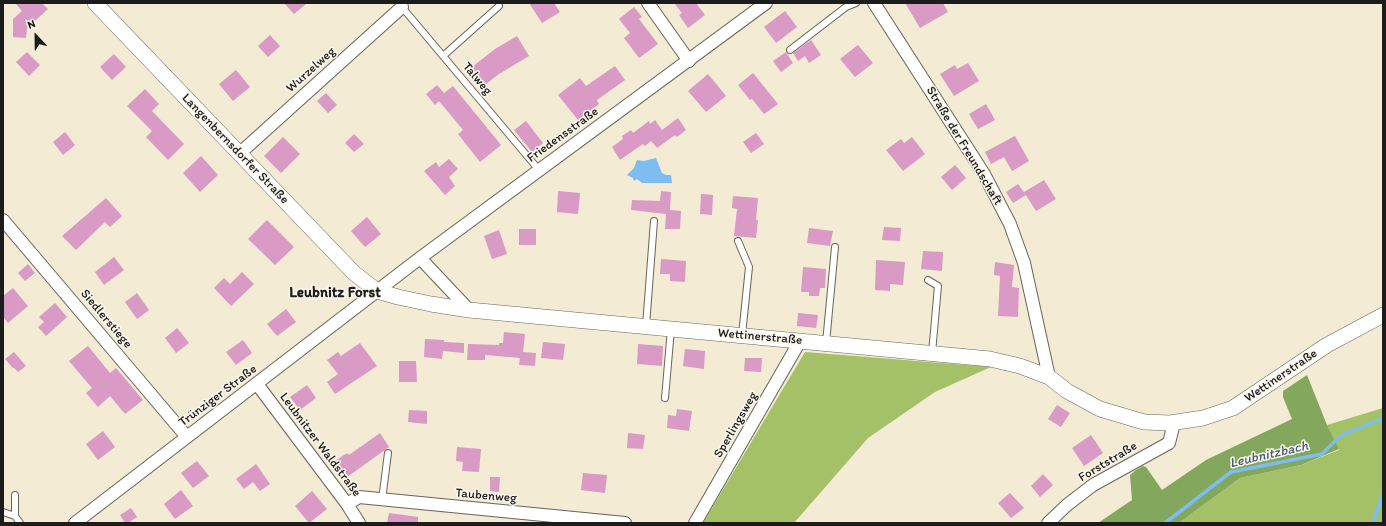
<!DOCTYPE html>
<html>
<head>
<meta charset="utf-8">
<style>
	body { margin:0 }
	#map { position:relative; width:1386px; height:526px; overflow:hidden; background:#f3ebd4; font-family:Itim,sans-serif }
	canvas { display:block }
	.frame { position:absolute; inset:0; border:4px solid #1c1c1c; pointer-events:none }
	.north { position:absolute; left:16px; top:16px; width:40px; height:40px; -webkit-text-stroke:3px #fbf7ec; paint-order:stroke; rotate:338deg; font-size:11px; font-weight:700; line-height:16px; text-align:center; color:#1c1c1c }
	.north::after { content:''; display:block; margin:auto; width:14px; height:18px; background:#1c1c1c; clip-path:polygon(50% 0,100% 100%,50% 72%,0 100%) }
</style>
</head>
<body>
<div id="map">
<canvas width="1386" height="526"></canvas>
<div class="frame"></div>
<div class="north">N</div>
</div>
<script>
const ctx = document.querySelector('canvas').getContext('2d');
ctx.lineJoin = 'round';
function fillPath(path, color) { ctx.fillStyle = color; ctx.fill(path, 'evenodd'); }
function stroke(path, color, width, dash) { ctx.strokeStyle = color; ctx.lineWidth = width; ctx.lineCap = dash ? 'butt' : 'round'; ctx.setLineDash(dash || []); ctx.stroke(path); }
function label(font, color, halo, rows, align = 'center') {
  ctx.font = font + ' Itim,sans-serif'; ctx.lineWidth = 3; ctx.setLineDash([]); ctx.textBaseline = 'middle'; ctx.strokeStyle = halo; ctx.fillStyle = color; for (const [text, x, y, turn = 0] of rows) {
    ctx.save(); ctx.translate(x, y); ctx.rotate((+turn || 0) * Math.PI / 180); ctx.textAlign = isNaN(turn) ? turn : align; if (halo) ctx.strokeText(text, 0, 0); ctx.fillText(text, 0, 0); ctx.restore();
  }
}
const green = new Path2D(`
	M805,352L991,367L935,392L868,438L794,523H703Z
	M1383,408V523H1179L1240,478L1301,465L1339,450L1327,425Z`);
const forest = new Path2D(`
	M1307,375L1327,425L1339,449L1301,465L1240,478L1179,523H1098L1132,500L1130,475L1136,470L1143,466L1146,467L1162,490L1206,460L1292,419L1283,397V391Z`);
const water = new Path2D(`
	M656,158L662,173L666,175H671L672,183H642L637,179L634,181L633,178L627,175L634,168L637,160L644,161Z`);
const stream = new Path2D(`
	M1165,523L1231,472L1322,454L1340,436L1383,418
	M1373,523L1383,493`);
const building = new Path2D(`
	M15,3H42L48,9L27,28L26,38L13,37V19L22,11Z
	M284,3H307L294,14Z
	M529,3H554L560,12L542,23Z
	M674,3H696L705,15L688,28L679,15L682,13Z
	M905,3H943L948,12L920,28Z
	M634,7L642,17L639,19L658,44L639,58L624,38L630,33L619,19Z
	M785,11L797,27L776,43L764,27Z
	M270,35L280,46L268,57L258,46Z
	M517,36L529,56L499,74L481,88L472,77L477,74L472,67L495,49Z
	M811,40L821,55L809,63L805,56L798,61L793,53Z
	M858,45L873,63L855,77L840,59Z
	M27,52L40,65L29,76L16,62Z
	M786,52L793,63L781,72L773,61Z
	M114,54L126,67L112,80L100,67Z
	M968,63L979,81L954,96L940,74L955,65L957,69Z
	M615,66L625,80L597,100L599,104L578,120L558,95L580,78L586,86Z
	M236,70L250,87L233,101L219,84Z
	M753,73L778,104L764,114L752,99L750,100L738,85Z
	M708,74L726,96L706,112L688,91Z
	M437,85L444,93L453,86L501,145L480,162L458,134L463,130L439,101L435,105L426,94Z
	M145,89L159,104L152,111L184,144L168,160L146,137L152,131L127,106Z
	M326,93L337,105L328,113L317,101Z
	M986,104L995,120L978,129L969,114Z
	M678,118L686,130L677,137L675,135L657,148L651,141L645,146L643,144L620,160L612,147L623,139L622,136L631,130L633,133L649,121L650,124L655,120L662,130Z
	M526,121L543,143L532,152L514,130Z
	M65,132L75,145L63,155L53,142Z
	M756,133L764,144L751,153L743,142Z
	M354,134L364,144L354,152L345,143Z
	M1015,136L1029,161L1012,171L1004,157L991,164L985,152Z
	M283,137L300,154L281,173L264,156Z
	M912,137L925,154L903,171L886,150L901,139L904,143Z
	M201,156L218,175L200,192L183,173Z
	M449,159L458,169L449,177L455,186L445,195L424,171L436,162L439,167Z
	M955,165L966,178L952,190L941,177Z
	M1044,180L1056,199L1036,211L1024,192Z
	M1018,184L1026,195L1013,203L1006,192Z
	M558,191L580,193L578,214L557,212Z
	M661,191L671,192L670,210L681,211L680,229H665L666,214L631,210L632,200L660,201Z
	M701,194L713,195L712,215L700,214Z
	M733,196L758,198L756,220H758L756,238L734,236L737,209L732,208Z
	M106,198L122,216L110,227L105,222L76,250L62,236Z
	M367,217L381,234L365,247L351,231Z
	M267,220L294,247L275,265L248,239Z
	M884,227L901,228L900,241L882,240Z
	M809,228L833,231L830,246L807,243Z
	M519,229H536V245H519Z
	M499,230L507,254L492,259L484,236Z
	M923,251L943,252L942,271L921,269Z
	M114,257L124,270L104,285L95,272Z
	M661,259L686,261L685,282L670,281V274H660Z
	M876,260L905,262L903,285L890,284V291L875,290Z
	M995,262L1014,265L1012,287L1019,288L1018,317L998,316L1000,276L994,275Z
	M28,264L35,273L25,281L18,273Z
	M803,267L826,269L825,288H820L819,296H809V292H801Z
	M242,272L254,284L231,306L214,288L224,278L230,284Z
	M13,288L28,306L8,323L3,317V296Z
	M137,293L149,310L137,319L125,302Z
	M55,303L67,317L46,336L38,327L44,322L39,317Z
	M286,309L296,322L277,336L267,324Z
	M798,313L818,315L816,328L797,326Z
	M177,328L189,343L176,353L165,338Z
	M504,332L525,334L523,352L536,353L535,366L519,365L520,358L485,355V360H467L468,344L499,345V343H503Z
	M425,339L444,340V342L464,343V353L443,351L442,359L424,357Z
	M243,340L252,353L236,365L226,352Z
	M543,342L565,344L563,360L541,358Z
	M360,343L377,366L335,394L327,382L338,374L327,360L338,352L341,356Z
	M638,344L663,346L662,366L637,364Z
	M88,346L110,373L116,368L143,400L125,414L110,396L98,407L86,393L92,388L69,361Z
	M685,349L705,351L704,369L683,366Z
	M14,352L26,366L18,372L14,368H13L5,359Z
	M745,358H762L761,372L744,371Z
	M399,361H416L417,382H399Z
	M307,385L316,398L300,410L290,397Z
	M1057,405L1070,413L1061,427L1048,419Z
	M677,409L692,411L689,431L667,428L668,415L676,416Z
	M409,410L427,411V424L408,422Z
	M103,431L115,447L98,460L86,444Z
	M380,433L389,447L343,480L332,463L347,453L349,455Z
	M628,433L645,435L643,449L627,448Z
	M1091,435L1103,453L1084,466L1072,448Z
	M457,447L481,449L479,472L462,471L463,462L456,461Z
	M197,461L209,476L193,488L181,473Z
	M256,464L270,484L260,491L253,482L244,489L236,479Z
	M583,473L607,475L605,493L581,490Z
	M1043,474L1053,485L1040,497L1031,486Z
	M490,477H500L499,492L490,491Z
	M181,490L193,506L175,519L164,504Z
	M312,491L327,509L309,523L295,506Z
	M1010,493L1024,508L1011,518L998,503Z
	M131,508L137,517L128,523H125L120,515Z
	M389,513L418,517V523H387Z`);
const service = new Path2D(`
	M401,6L539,170
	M790,50L846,7L856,3
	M443,56L499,6
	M738,241L749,267L742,335
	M928,280L938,286L932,353
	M646,326L654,221
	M826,343L835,247
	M665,398L671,329
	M382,500L388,453
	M3,512L15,516L20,523
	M15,516V495`);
const minor = new Path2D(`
	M648,3L689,61
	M874,3L984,174L1010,224L1024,263L1049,377
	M239,154L402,7
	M3,220L187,437
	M420,258L469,310
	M257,384L347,504L359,523
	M347,504L359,497L625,523
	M75,523L420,258L766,3
	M695,523L800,341
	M1048,523L1067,505L1093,485L1169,443L1174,423`);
const tertiary = new Path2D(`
	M95,3L354,273L377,291L398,297L431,304L469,310L990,359L1020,366L1049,377L1067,391L1100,409L1144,422L1170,423L1203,418L1233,408L1327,345L1383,315`);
const streetNames = [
	["Wurzelweg",311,70,-42],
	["Talweg",477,79,50],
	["Friedensstraße",563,135,-36],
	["Straße der Freundschaft",964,146,59],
	["Langenbernsdorfer Straße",235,149,46],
	["Siedlerstiege",106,319,50],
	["Wettinerstraße",760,337,5],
	["Wettinerstraße",1281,376,-34],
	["Trünziger Straße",218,396,-37],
	["Sperlingsweg",736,425,-60],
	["Leubnitzer Waldstraße",320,445,53],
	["Forststraße",1108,462,-31],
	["Taubenweg",486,496,5]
];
const waterNames = [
	["Leubnitzbach",1269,455,-13]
];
const quarterNames = [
	["Leubnitz Forst",335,293]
];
fillPath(green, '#a4c168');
fillPath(forest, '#83a75c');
fillPath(water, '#7ebdf2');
stroke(stream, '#7ebdf2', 3.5);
fillPath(building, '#d99ac5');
stroke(service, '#67645c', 8);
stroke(minor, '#67645c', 14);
stroke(tertiary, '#67645c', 16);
stroke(service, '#fff', 6);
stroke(minor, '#fff', 12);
stroke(tertiary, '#fff', 15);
label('13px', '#1c1c1c', '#fbf7ec', streetNames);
label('italic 14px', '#435c72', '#fbf7ec', waterNames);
label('bold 15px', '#1c1c1c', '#fbf7ec', quarterNames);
</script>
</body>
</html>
